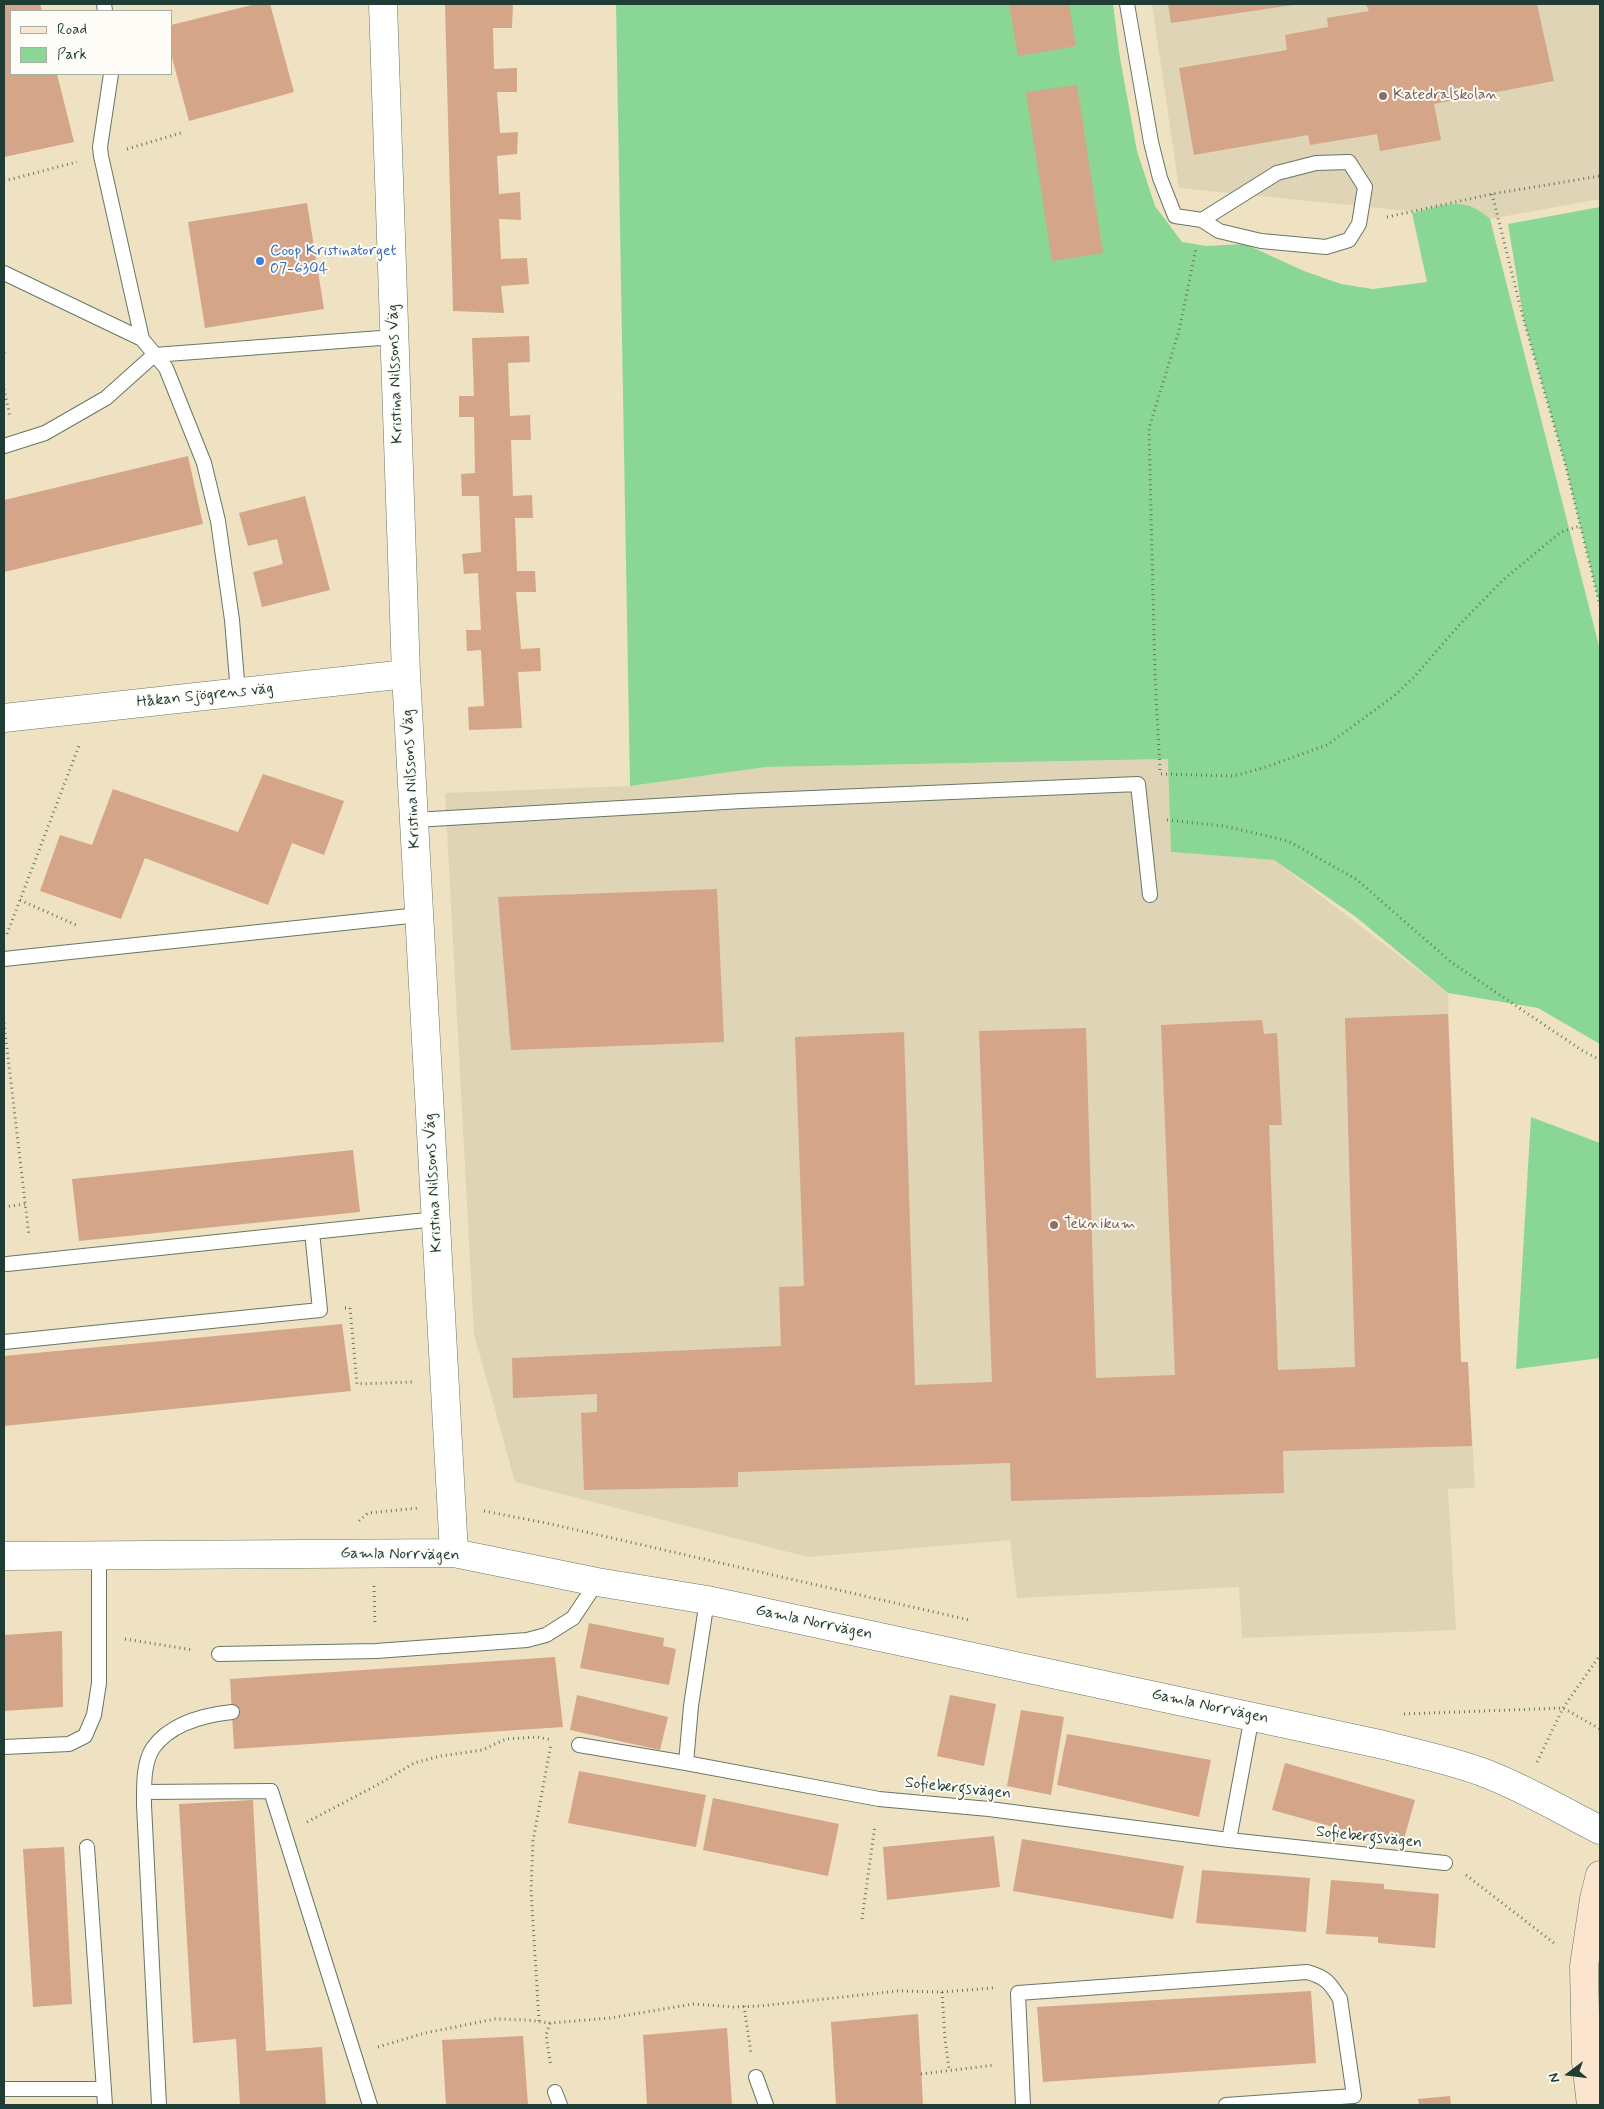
<!DOCTYPE html>
<html>
<head>
<meta charset="utf-8">
<style>
	body { margin:0 }
	#map { position:relative; width:1604px; height:2109px; overflow:hidden; background:#eee2c2; font-family:Mynerve,sans-serif }
	canvas { display:block }
	.frame { position:absolute; inset:0; border:5px solid #1f3d34; pointer-events:none }
	.legend { position:absolute; left:10px; top:10px; width:162px; height:65px; box-sizing:border-box; background:#fdfcf7; border:1px solid #a4b0a9; margin:0; padding:6px 9px; list-style:none; font-size:15px; color:#1f3d34 }
	.legend li { display:flex; align-items:center; gap:10px; height:25px }
	.legend b { width:25px; border:1px solid #a4b0a9 }
	.north { position:absolute; left:1544px; top:2049px; width:50px; height:50px; -webkit-text-stroke:4px #fdfcf7; paint-order:stroke; rotate:255deg; font-size:14px; font-weight:700; line-height:20px; text-align:center; color:#1f3d34 }
	.north::after { content:''; display:block; margin:auto; width:18px; height:22px; background:#1f3d34; clip-path:polygon(50% 0,100% 100%,50% 72%,0 100%) }
</style>
</head>
<body>
<div id="map">
<canvas width="1604" height="2109"></canvas>
<div class="frame"></div>
<ul class="legend">
<li><b style="height:6px;background:#fce5cf"></b>Road</li>
<li><b style="height:14px;background:#8ad795"></b>Park</li>
</ul>
<div class="north">N</div>
</div>
<script>
const ctx = document.querySelector('canvas').getContext('2d');
ctx.lineJoin = 'round';
function fillPath(path, color) { ctx.fillStyle = color; ctx.fill(path, 'evenodd'); }
function stroke(path, color, width, dash) { ctx.strokeStyle = color; ctx.lineWidth = width; ctx.lineCap = dash ? 'butt' : 'round'; ctx.setLineDash(dash || []); ctx.stroke(path); }
function label(font, color, halo, rows, align = 'center') {
  ctx.font = font + ' Mynerve,sans-serif'; ctx.lineWidth = 4; ctx.setLineDash([]); ctx.textBaseline = 'middle'; ctx.strokeStyle = halo; ctx.fillStyle = color; for (const [text, x, y, turn = 0] of rows) {
    ctx.save(); ctx.translate(x, y); ctx.rotate((+turn || 0) * Math.PI / 180); ctx.textAlign = isNaN(turn) ? turn : align; if (halo) ctx.strokeText(text, 0, 0); ctx.fillText(text, 0, 0); ctx.restore();
  }
}
const built = new Path2D(`
	M1152,4H1600V199L1490,219L1179,188Z
	M1169,759L1171,852L1274,860L1448,993L1461,1362H1468L1475,1488L1448,1489L1456,1630L1242,1638L1239,1587L1017,1598L1010,1540L808,1557L515,1482L474,1334L445,793L630,786L766,767Z`);
const green = new Path2D(`
	M616,4H1113L1120,58L1137,151L1155,206L1182,242L1206,246L1245,244L1304,271L1341,284L1373,289L1427,282L1412,213C1444,206 1463,194 1490,219L1600,650V1044L1538,1008L1448,993L1356,917L1274,860L1171,852L1168,759L766,767L630,786Z
	M1600,207V606L1565,463L1524,321L1508,224Z
	M1531,1117L1600,1143V1358L1516,1369Z`);
const building = new Path2D(`
	M4,4H40L42,11H11V74H57L74,142L4,157Z
	M256,4H270L294,92L189,121L171,54V25Z
	M445,4H513L512,28H493L494,69L517,68V92H497L500,133L518,132L517,154L497,156L499,194L520,192L521,220L499,219L501,259L527,258L529,284L501,286L504,313L453,311Z
	M1009,4H1069L1076,46L1018,56Z
	M1168,4H1292L1293,5L1171,23Z
	M1366,4H1537L1554,81L1434,104L1441,140L1380,151L1377,134L1310,145L1308,135L1194,155L1179,68L1287,50L1285,35L1328,27L1327,18L1369,11Z
	M1077,85L1103,253L1052,261L1026,92Z
	M307,203L324,309L205,328L188,222Z
	M529,336L530,362L508,363L510,416L530,415L531,440H511L513,496L532,495L533,518H515L517,571H535L536,592H516L521,649L540,648L541,671L518,672L522,728L469,730L468,707L484,706L481,650L467,651L466,630H481L478,573L464,574L462,554L481,552L479,496H462L461,474L475,473L474,417H459V396H474L472,338Z
	M188,456L203,524L4,572V500Z
	M305,496L330,590L262,607L253,572L283,564L277,539L248,546L239,513Z
	M263,774L344,801L324,855L292,843L268,905L145,858L121,919L40,891L60,835L92,845L113,789L238,832Z
	M717,889L724,1042L511,1050L498,897Z
	M1448,1014L1461,1362H1468L1472,1446L1283,1451L1284,1493L1011,1501L1010,1463L738,1472V1487L584,1490L581,1413L597,1412V1394L513,1398L512,1358L781,1346L779,1287L804,1286L795,1037L904,1032L915,1385L992,1382L979,1031L1086,1028L1096,1378L1175,1375L1161,1025L1262,1020L1264,1034L1277,1033L1282,1125H1269L1278,1370L1355,1367L1345,1018Z
	M353,1150L360,1212L79,1241L72,1179Z
	M342,1324L351,1391L4,1426V1356Z
	M589,1623L664,1638L663,1646L676,1649L669,1685L580,1668Z
	M62,1631L63,1707L4,1711V1635Z
	M555,1657L563,1727L234,1749L230,1679Z
	M577,1695L668,1717L660,1750L570,1730Z
	M950,1695L996,1704L984,1766L937,1756Z
	M1021,1710L1064,1717L1051,1795L1007,1786Z
	M1067,1734L1211,1760L1199,1817L1057,1785Z
	M1285,1763L1415,1800L1402,1846L1272,1810Z
	M579,1771L706,1795L696,1847L568,1823Z
	M713,1798L839,1824L828,1876L703,1850Z
	M253,1800L266,2051L322,2047L326,2105H240L236,2039L193,2043L179,1804Z
	M994,1836L1000,1887L887,1900L883,1847Z
	M1022,1839L1184,1866L1173,1919L1013,1891Z
	M64,1847L72,2004L33,2007L23,1849Z
	M1202,1870L1310,1878L1306,1932L1196,1923Z
	M1331,1880L1384,1884V1889L1439,1894L1435,1948L1378,1943V1937L1326,1934Z
	M1311,1991L1316,2063L1043,2082L1037,2007Z
	M918,2014L923,2105H836L831,2022Z
	M727,2028L732,2105H647L643,2035Z
	M523,2036L528,2105H446L442,2040Z
	M1450,2096L1451,2105H1419L1418,2099Z`);
const path = new Path2D(`
	M127,149L181,133
	M4,181L77,162
	M1492,194L1524,321L1565,463L1600,606
	M1387,217L1492,194L1600,176
	M4,352V354
	M4,389L10,417
	M1160,770L1155,676L1149,428L1179,331L1196,248
	M1161,774L1233,776L1263,768L1327,745L1394,696L1414,677L1461,623L1504,579L1561,532L1580,526
	M1167,820L1224,826L1288,841L1356,879L1451,962L1583,1051L1600,1060
	M20,900L76,925
	M7,934L80,743
	M4,1023L29,1236
	M4,1207L25,1204
	M345,1308H350L357,1384L412,1382
	M484,1511L551,1524L969,1620
	M359,1521L368,1513L419,1508
	M374,1586L375,1625
	M125,1639L193,1650
	M1404,1714L1563,1708L1600,1729
	M1537,1762L1563,1708L1600,1655
	M307,1822L379,1784L414,1763L441,1756L482,1750L506,1739L537,1737L552,1740
	M1466,1875L1554,1943
	M862,1919L875,1825
	M942,1992L945,2039L949,2069
	M744,2006L751,2053
	M539,2021L531,1890L533,1841L551,1744
	M550,2023L546,2035L551,2067
	M378,2047L425,2033L495,2019L527,2020L550,2023L610,2018L693,2004L734,2007L760,2006L898,1991L942,1992L993,1988
	M921,2074L995,2065`);
const lane = new Path2D(`
	M104,4L105,11
	M1127,4L1151,142L1160,178L1175,216L1202,220L1219,231L1261,241L1326,247L1349,240L1359,224L1365,187L1349,162L1316,163L1277,173L1202,220
	M111,74L100,147L101,156L142,339L166,368L204,463L218,521L232,620L238,693
	M4,273L142,339
	M4,446L45,433L106,398L154,355L394,337
	M414,820L742,801L1138,784L1150,895
	M4,959L419,915
	M7,1264L436,1219
	M4,1342L320,1310L312,1232
	M219,1654L376,1651L527,1640L546,1635L573,1618L597,1582
	M579,1745L686,1763L879,1799L989,1809L1229,1840L1445,1863
	M4,1747L69,1744L85,1736L94,1715L99,1683V1555
	M686,1763L691,1706L707,1600
	M144,1792L271,1791L370,2105
	M1229,1840L1252,1716
	M87,1847L105,2105
	M756,2077L766,2105
	M4,2089H104
	M555,2092L560,2105
	M159,2105L144,1805C144,1787 143,1763 153,1748C170,1724 204,1715 232,1712
	M1023,2105L1018,1993L1307,1972C1326,1977 1330,1983 1340,1999L1354,2096L1226,2105`);
const street = new Path2D(`
	M383,4L406,674L454,1553
	M4,718L406,674
	M4,1556L454,1553L597,1582L707,1600L1384,1745C1418,1754 1454,1761 1487,1774C1526,1789 1563,1811 1600,1830`);
const secondary = new Path2D(`
	M1591,2105L1586,2062L1584,1966L1594,1899L1600,1875`);
const markers = [
	[1383,96,5,"#8d6e63"],
	[260,261,5,"#3f7fe0"],
	[1054,1225,5,"#8d6e63"]
];
const educationNames = [
	["Katedralskolan",1393,96],
	["Teknikum",1064,1225]
];
const shopNames = [
	["Coop Kristinatorget",270,252],
	["07-6304",270,270]
];
const streetNames = [
	["Kristina Nilssons Väg",396,374,-92],
	["Håkan Sjögrens väg",205,696,-6],
	["Kristina Nilssons Väg",412,779,-93],
	["Kristina Nilssons Väg",434,1183,-93],
	["Gamla Norrvägen",400,1555,1],
	["Gamla Norrvägen",814,1623,12],
	["Gamla Norrvägen",1210,1707,12],
	["Sofiebergsvägen",958,1789,6],
	["Sofiebergsvägen",1369,1838,6]
];
fillPath(built, '#dfd4b5');
fillPath(green, '#8ad795');
fillPath(building, '#d4a588');
stroke(lane, '#677766', 16);
stroke(street, '#677766', 29);
stroke(secondary, '#677766', 29);
stroke(path, '#677766', 3, [1, 4]);
stroke(lane, '#fff', 14);
stroke(street, '#fff', 28);
stroke(secondary, '#fce5cf', 28);
for (const [x, y, r, color] of markers) { const dot = new Path2D(); dot.arc(x, y, r, 0, 2 * Math.PI); ctx.fillStyle = color; ctx.fill(dot); stroke(dot, '#fdfcf7', 2); }
label('16px', '#785e54', '#fdfcf7', educationNames, 'left');
label('16px', '#366cbe', '#fdfcf7', shopNames, 'left');
label('16px', '#1f3d34', '#fdfcf7', streetNames);
</script>
</body>
</html>
